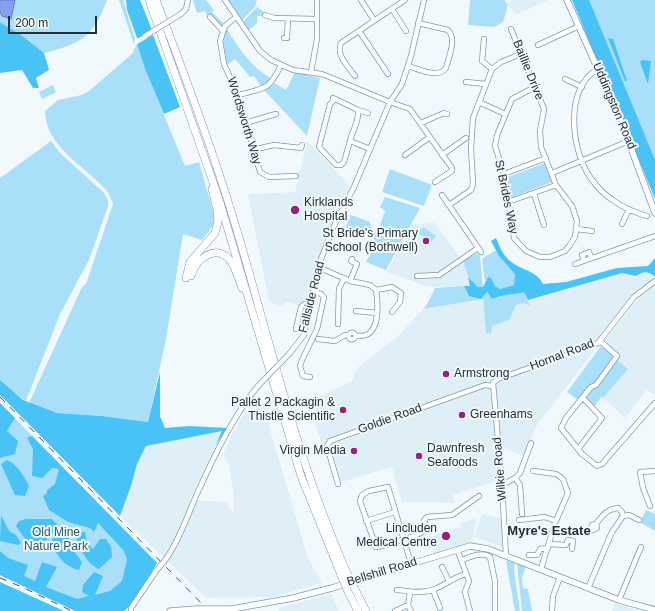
<!DOCTYPE html>
<html>
<head>
<meta charset="utf-8">
<style>
	body { margin:0 }
	#map { position:relative; width:655px; height:611px; overflow:hidden; background:#f2f9fc; font-family:Helvetica,sans-serif }
	canvas { display:block }
	.scale { position:absolute; left:8px; top:16px; width:89px; height:18px; box-sizing:border-box; border:2px solid #233036; border-top:0; padding-left:5px; font-size:12px; line-height:14px; white-space:nowrap; color:#233036; -webkit-text-stroke:3px #f2f9fc; paint-order:stroke }
</style>
</head>
<body>
<div id="map">
<canvas width="655" height="611"></canvas>
<div class="scale">200 m</div>
</div>
<script>
const ctx = document.querySelector('canvas').getContext('2d');
ctx.lineJoin = 'round';
function fillPath(path, color) { ctx.fillStyle = color; ctx.fill(path, 'evenodd'); }
function stroke(path, color, width, dash) { ctx.strokeStyle = color; ctx.lineWidth = width; ctx.lineCap = dash ? 'butt' : 'round'; ctx.setLineDash(dash || []); ctx.stroke(path); }
function label(font, color, halo, rows, align = 'center') {
  ctx.font = font + ' Helvetica,sans-serif'; ctx.lineWidth = 4; ctx.setLineDash([]); ctx.textBaseline = 'middle'; ctx.strokeStyle = halo; ctx.fillStyle = color; for (const [text, x, y, turn = 0] of rows) {
    ctx.save(); ctx.translate(x, y); ctx.rotate((+turn || 0) * Math.PI / 180); ctx.textAlign = isNaN(turn) ? turn : align; if (halo) ctx.strokeText(text, 0, 0); ctx.fillText(text, 0, 0); ctx.restore();
  }
}
const built = new Path2D(`
	M512,0H548L516,15L506,3Z
	M307,141L350,186L316,266L307,302L298,305L286,301L283,307L269,302L248,194L295,192Z
	M435,223L463,261L470,287H428L387,272L412,224Z
	M625,271L650,273L655,278L636,290L617,314L597,347L537,425L523,456L493,443L497,481L453,495L455,503L402,502L392,467L335,484L308,402L352,381L356,369L399,335L423,309L483,299L486,333L491,334L492,326L509,320L513,308L519,303L529,305L528,300Z
	M655,285V396L647,390L625,418L603,398L628,369L601,346L635,302Z
	M253,400L268,404L269,426L308,558L322,583L273,597L206,598L120,516L131,486L137,464L146,446L222,430L190,500L229,502V511H234L233,490L229,465L223,454L233,432Z
	M482,514L501,518L504,547L474,537Z
	M477,518L472,542L434,554L433,552L429,537L461,527L460,523Z
	M331,594L339,611H278L281,607Z
	M616,602L634,609L642,611H612Z`);
const green = new Path2D(`
	M0,0H107C93,38 82,43 44,53L21,35L0,22Z
	M119,0H123L135,39L134,44Z
	M193,0H206L214,10L212,12L224,24L220,25L216,22L214,17L211,15L208,17L205,11L197,13Z
	M228,0H257L255,7L242,20Z
	M470,0H504L508,5L503,22L494,27L468,25Z
	M572,0H655V200Z
	M257,7L264,12L262,16H257V23L249,30L243,22Z
	M227,28L231,37H232C241,53 256,70 272,79L261,86L254,76L250,77L235,59L227,65C224,51 221,41 227,28Z
	M137,44L145,69L185,166L199,162L216,222L202,240L183,234L166,339L148,422L102,416L57,413L29,403L82,287L86,284L113,204C111,199 109,193 106,190C85,166 45,146 45,111L58,100L82,95L89,91L132,54Z
	M295,72L320,78L307,136L264,90L274,83L286,90Z
	M53,85L56,92L42,99L39,92Z
	M51,141L60,153L104,193L108,200V206L89,260L60,314L26,401L7,388L0,380V178Z
	M545,163L552,182L510,198L508,177Z
	M390,169L432,185L424,206L382,192Z
	M385,197L420,208L386,270L366,262L374,247V234L345,229L351,215L370,222L371,230L379,234L383,227L380,225L385,211L380,207Z
	M423,227L436,236L431,242L418,233Z
	M496,250L515,274L514,285L500,289L495,286L488,277L485,282L482,259Z
	M478,253L480,256L483,287H478L468,277L463,261Z
	M464,286L469,296L487,292L493,299C503,294 513,295 524,291L530,306L524,303L516,305L509,320L492,326L491,334L486,333L483,299L423,309L426,306L435,288Z
	M601,346L628,369L603,398L601,397L595,406L581,396L578,400L567,392Z
	M0,403L157,563L132,604L124,611H75L0,575Z
	M646,510L655,514V531L640,522Z
	M506,561L515,562L514,570L520,611H515Z
	M517,562L526,566L522,577L523,588L528,589L532,611H522Z`);
const forest = new Path2D(`
	M126,0H140L152,30L139,38H137L127,10Z
	M572,0H589L655,160V198Z
	M0,22L21,35L44,53L49,70L36,78L39,88H33L22,70L0,73Z
	M153,35L180,107L164,114L145,69L137,44Z
	M608,38L613,39L627,81H625Z
	M642,60L651,61L648,84L640,62Z
	M496,238C499,245 502,254 509,260C519,270 537,270 543,284L566,282L617,268L648,266L655,258V277C648,271 644,271 636,276L622,273L528,300L524,292C513,295 503,294 492,299L487,292L481,299L469,296L464,286H470L468,277L478,287H483L488,277L491,278L495,286L500,289L514,285L515,274L499,256L491,241Z
	M160,372V416L165,428L189,426L227,428L215,446L222,431L146,446L137,464L131,486L120,516L0,395V380L23,400L57,413L102,416L148,422Z
	M0,403L15,418L7,431L18,441L15,454L0,458Z
	M32,436L157,563L132,604L124,611H75L0,575V551L8,558L28,565L24,576L35,581L42,562L57,567L46,587L77,599L89,596L82,592L83,585L94,572L103,576L95,595L110,591L122,581L127,560L124,551L98,523L94,532L90,528L68,522L49,510L43,496L47,493V490L55,484L59,469L52,468L42,478L32,476L33,449L27,438Z
	M7,460C17,464 24,476 29,486L25,496L15,495L1,464Z
	M1,515L9,531L16,535L21,543L18,545L0,541Z
	M26,519H52L58,525C36,553 38,557 16,526L19,521Z
	M67,531L74,551L82,562L79,570C65,567 54,554 52,540L56,534Z
	M75,532H85L87,543L93,549L100,539H106L111,547L112,557L99,569C85,563 78,545 75,532Z
	M0,582L64,611H0Z`);
const water = new Path2D(`
	M0,0H15L11,19L2,16L0,12Z`);
const minor = new Path2D(`
	M225,0L260,51L271,60L293,70L322,74L390,102L410,109L452,168V171L435,182
	M361,0L374,20
	M392,9L406,31
	M181,14L186,9L188,0
	M265,15L274,18L317,19
	M210,17L222,30
	M236,17L225,26L220,41L224,64L238,95L260,172L269,177L296,176
	M511,29L544,109L540,131L541,147L556,185L572,206L577,221L575,237L570,245L565,251L550,257H540L526,251L514,238L504,174L495,146L497,135L512,99L535,87
	M359,31L388,74
	M284,38H287L288,19
	M484,39L482,61L492,69
	M538,45L579,26
	M408,66C418,69 439,79 446,68C449,56 457,39 448,30L418,23
	M598,69C564,87 571,150 590,177C603,197 625,210 647,216
	M311,72L317,39V0
	M355,76C348,66 336,56 341,43L405,0
	M565,79L582,87
	M466,82L486,84
	M238,95C264,88 269,91 281,65
	M333,98L358,110C360,119 352,132 350,141L370,149
	M334,100L330,104L319,147L336,165H341L344,162L350,141
	M479,102L505,114
	M358,110L368,113
	M245,123L276,114
	M421,123L444,113L447,114
	M252,150L274,145L301,148L302,145
	M405,155L430,137
	M442,155L466,138
	M552,173L629,141
	M504,174L546,158
	M534,194L544,225
	M442,195L481,252
	M508,202L556,185
	M449,205L471,190L473,184L471,148L473,118L492,69L501,62L521,54
	M622,224L629,209
	M577,229L592,231
	M584,260L582,255L589,252L591,257
	M575,264L655,236
	M318,267L350,281L370,285L376,290C378,302 380,330 366,335C363,336 359,336 356,336
	M417,276L439,275L478,248
	M350,281L357,264L351,261L352,259
	M376,290L392,287L401,293L400,302L392,312
	M356,311L377,313
	M338,324L339,289L344,278
	M296,329L301,307L305,304L310,305
	M348.5 336a3.5 3.5 0 1 1 7 0a3.5 3.5 0 1 1-7 0Z
	M318,339L335,341L345,335L349,336
	M600,341L617,356L596,385L591,387L566,418L561,428L582,454L597,466L602,464L655,403
	M290,353L304,335L318,267L333,228L354,187L390,102L402,84L411,56L424,0
	M310,377L303,376L300,366L302,360L317,329L324,297L321,294L313,291
	M579,448L602,418L583,398
	M533,471L556,474L563,479L568,493L555,523L541,569
	M515,478L520,473L531,443
	M338,484L327,446L330,441L485,385L492,386
	M502,485L515,478L520,485L522,514
	M650,506L643,488L640,472L655,471
	M623,516L629,515L639,520
	M519,520L545,517L556,521
	M366,521L395,512
	M549,544L566,545L568,540L573,541L572,549
	M457,549L469,581L465,592L470,611
	M529,555H537L540,549L548,548
	M506,556L502,485L493,383L498,379L598,343L634,297L655,281
	M166,559C182,536 189,510 201,485C215,454 237,410 259,385
	M462,560C470,557 483,551 490,557L495,581V611
	M411,563C403,538 396,513 388,487L369,491L362,495L360,501L376,547H378C387,544 422,536 426,529L424,520L427,517L452,515L479,496
	M442,567L449,581
	M588,588L612,532L623,516L622,512L618,508C607,509 602,516 596,524L592,525L591,528L593,530L597,528L596,524
	M397,590C409,591 420,594 432,590C445,586 453,577 466,574
	M433,590L440,608
	M410,592L408,605L411,611
	M619,600L641,547
	M131,611V608L156,571
	M395,611L408,605
	M552,611L553,596L560,577`);
const major = new Path2D(`
	M567,0L621,121L655,213
	M232,609L293,598L332,588L470,546L488,549L619,600L655,610
	M170,611L197,609`);
const highway = new Path2D(`
	M149,0L219,199L301,476L341,575
	M156,0C187,80 217,161 241,244C273,355 300,467 347,573
	M191,276C195,261 214,243 229,259C236,267 238,278 242,288
	M186,278L190,262L215,233L218,222L217,210L212,189
	M355,589L366,611
	M348,592L358,611`);
const rail = new Path2D(`
	M0,397L209,611
	M0,578L22,587L72,611`);
const minorBridge = new Path2D(`
	M145,36L181,14
	M259,385L290,353
	M156,571L166,559`);
const majorBridge = new Path2D(`
	M197,609H232`);
const highwayBridge = new Path2D(`
	M347,573L355,589
	M341,575L348,592`);
const markers = [
	[295,210,5,"#922384"],
	[426,241,4,"#922384"],
	[446,374,4,"#922384"],
	[343,410,4,"#922384"],
	[462,415,4,"#922384"],
	[354,451,4,"#922384"],
	[419,456,4,"#922384"],
	[446,536,5,"#922384"]
];
const streetNames = [
	["Baillie Drive",528,70,68],
	["Uddingston Road",614,106,67],
	["Wordsworth Way",244,121,73],
	["St Brides Way",506,197,78],
	["Fallside Road",312,297,-76],
	["Hornal Road",562,355,-21],
	["Goldie Road",390,419,-20],
	["Wilkie Road",500,469,-95],
	["Bellshill Road",382,572,-17]
];
const poiNames = [
	["Kirklands",304,203],
	["Hospital",304,217],
	["St Bride's Primary",418,234,"right"],
	["School (Bothwell)",418,248,"right"],
	["Armstrong",454,374],
	["Pallet 2 Packagin &",335,403,"right"],
	["Thistle Scientific",335,417,"right"],
	["Greenhams",470,415],
	["Dawnfresh",427,449],
	["Seafoods",427,463],
	["Virgin Media",346,451,"right"],
	["Lincluden",437,529,"right"],
	["Medical Centre",437,543,"right"]
];
const parkNames = [
	["Old Mine",56,533],
	["Nature Park",56,547]
];
const neighbourhoodNames = [
	["Myre's Estate",549,531]
];
fillPath(built, '#dfeff8');
fillPath(green, '#a9dff9');
fillPath(forest, '#49c2f5');
fillPath(water, '#879ef4');
stroke(water, '#697dbb', 1);
stroke(minor, '#7d9bab', 6);
stroke(major, '#7d9bab', 7);
stroke(highway, '#7d9bab', 8);
stroke(minor, '#fff', 4.5);
stroke(major, '#fff', 5.5);
stroke(highway, '#fff', 7);
stroke(rail, '#475359', 1, [7, 7]);
stroke(minorBridge, '#7d9bab', 6, []);
stroke(majorBridge, '#7d9bab', 7, []);
stroke(highwayBridge, '#7d9bab', 8, []);
stroke(minorBridge, '#fff', 4.5);
stroke(majorBridge, '#fff', 5.5);
stroke(highwayBridge, '#fff', 7);
for (const [x, y, r, color] of markers) { const dot = new Path2D(); dot.arc(x, y, r, 0, 2 * Math.PI); ctx.fillStyle = color; ctx.fill(dot); stroke(dot, '#f2f9fc', 1.5); }
label('12px', '#233036', '#f2f9fc', streetNames);
label('12px', '#233036', '#f2f9fc', poiNames, 'left');
label('12px', '#2a5a70', '#f2f9fc', parkNames);
label('bold 13px', '#233036', '#f2f9fc', neighbourhoodNames);
</script>
</body>
</html>
